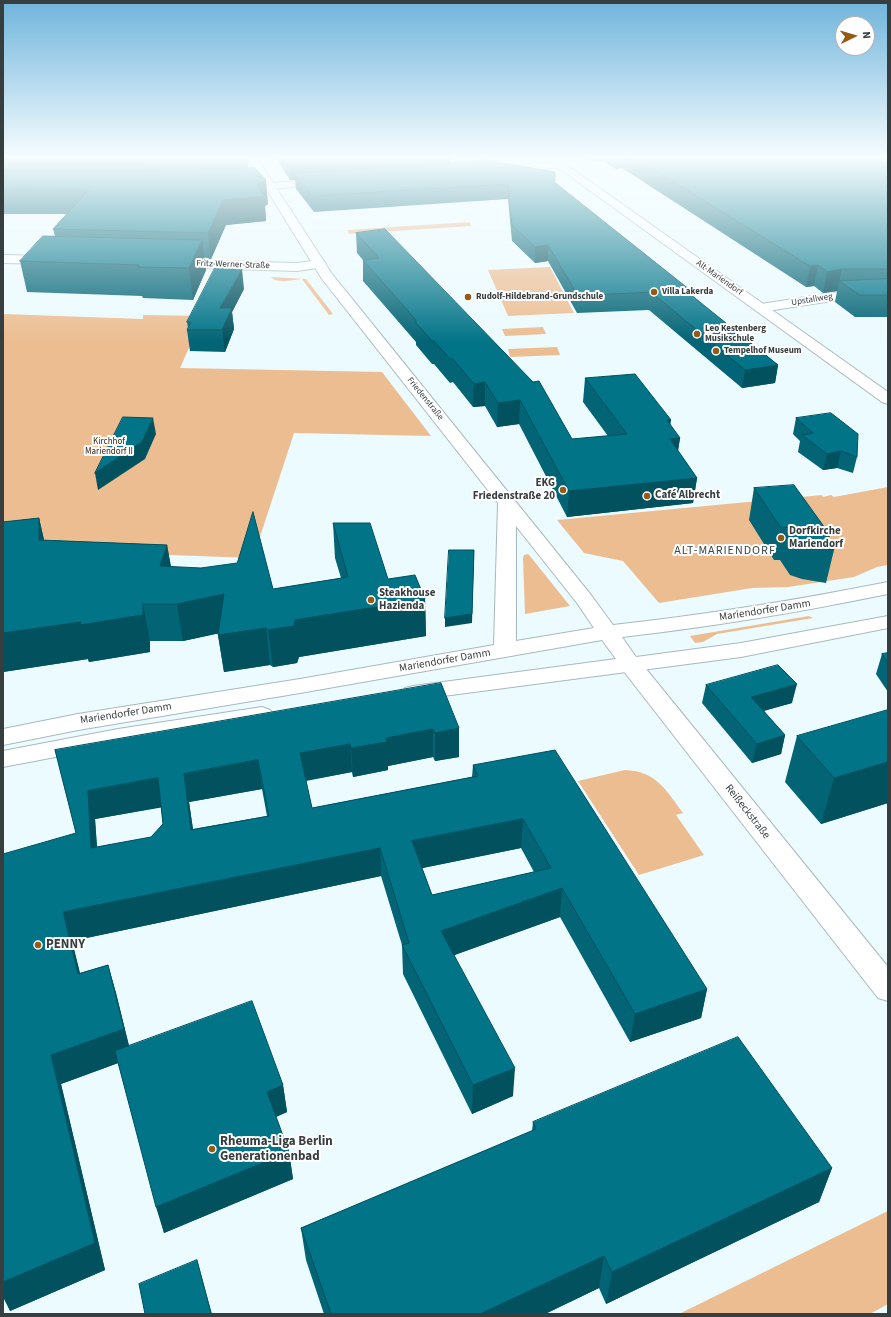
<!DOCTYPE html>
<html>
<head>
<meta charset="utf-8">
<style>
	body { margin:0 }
	#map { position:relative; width:891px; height:1317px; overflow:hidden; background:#ecfbff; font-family:"Source Sans 3",sans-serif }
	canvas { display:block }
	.frame { position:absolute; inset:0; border:4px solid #373e40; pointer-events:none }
	.north { position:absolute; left:835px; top:16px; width:40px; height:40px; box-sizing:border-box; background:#fff; border:1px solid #afb2b3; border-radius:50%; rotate:85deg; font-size:11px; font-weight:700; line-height:16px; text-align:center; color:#373e40 }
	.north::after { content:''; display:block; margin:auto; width:14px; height:18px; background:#945b17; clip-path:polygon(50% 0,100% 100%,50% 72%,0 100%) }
</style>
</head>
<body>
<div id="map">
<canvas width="891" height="1317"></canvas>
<div class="frame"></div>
<div class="north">N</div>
</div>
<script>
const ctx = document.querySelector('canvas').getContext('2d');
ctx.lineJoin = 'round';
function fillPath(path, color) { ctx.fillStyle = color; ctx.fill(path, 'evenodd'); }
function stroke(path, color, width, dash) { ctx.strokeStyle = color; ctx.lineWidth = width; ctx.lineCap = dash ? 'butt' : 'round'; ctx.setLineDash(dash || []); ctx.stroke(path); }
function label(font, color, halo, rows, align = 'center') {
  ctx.font = font + ' "Source Sans 3",sans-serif'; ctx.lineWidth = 4; ctx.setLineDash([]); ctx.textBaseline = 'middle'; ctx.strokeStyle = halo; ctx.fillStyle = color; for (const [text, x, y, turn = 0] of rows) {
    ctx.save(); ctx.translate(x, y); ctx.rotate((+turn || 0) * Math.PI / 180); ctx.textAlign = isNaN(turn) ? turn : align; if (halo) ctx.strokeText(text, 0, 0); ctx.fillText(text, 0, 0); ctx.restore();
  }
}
const green = new Path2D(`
	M469,222L472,226L349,234L347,230Z
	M550,267L574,313L508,316L488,270Z
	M271,277L306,279L333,314L329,315L302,279C293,280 277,284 271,277Z
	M3,314L143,319V315L203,316L180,368L382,372L431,436L294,433L253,558L3,549Z
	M543,327L546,334L505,336L502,329Z
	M557,347L560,355L510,357L508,349Z
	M888,487V565L877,567L854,577L788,587L752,588L659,603L623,561L584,553L557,520L822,495L823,497L831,495L834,497Z
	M528,554L530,556L570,606L525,614L523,558L524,555Z
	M809,616L813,618L717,634L703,642L695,643L690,636Z
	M625,770C656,771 666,790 683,813L676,815L704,855L639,875L578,781Z
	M888,1211V1304L870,1314H679Z`);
const street = new Path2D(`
	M559,162L564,165L563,167L499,173L493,170L499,167Z
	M325,179L329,180L331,182L329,184L246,191L242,190L240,188L242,186L246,185Z
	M3,255L52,256L57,257L59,260L57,263L52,264L3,263Z
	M176,260L297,263L319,260L324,261L326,264L324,267L297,271L171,267L169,264L171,261Z
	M888,291V299L838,300L761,312L756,311L754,308L756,305L761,304L838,292Z`);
const secondary = new Path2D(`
	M630,657L638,659L888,967V1001L878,998L622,669L619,664L622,659Z`);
const primary = new Path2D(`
	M247,158H257L332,274L591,595L613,625C705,615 797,600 888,582V594C800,612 711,627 622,637L636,657L741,643L888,616V628L741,657L413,700L405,698L402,693L405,688L413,686L616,659L602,640L300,693L78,730L3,745V729L78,714L300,679L494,645L498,503L322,279ZM516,526L577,603L594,628L516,641Z
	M545,158H557L888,392V404L882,402Z
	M262,707L270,710L274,715L270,720L118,745L3,767V751L118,729Z`);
const wall = new Path2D(`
	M3,158L248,160V168L268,204L265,206L266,221L226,225L211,259H205L206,270L193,300L143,298L142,296L27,292L20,261L55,236L53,229L67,214H3Z
	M276,158H450V163L555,172L554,182L690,290V294L778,365L775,383L742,388L649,310L577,313L548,261L535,263L512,241L508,199L314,212L296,189L295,180H290Z
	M588,158H888V317H855L835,302L837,291L823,293L814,286L806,287L622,168L616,169L603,161L593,162Z
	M356,233L572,439L608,436L583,402L585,378L670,425L680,438L678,451L697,478L693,503L567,517L519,424L497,427L485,406L473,407L453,382L450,383L434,364H432L416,345V342L363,281V260L357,253Z
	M244,289L232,312L234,329L225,352L190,351L187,330L188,328L187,322Z
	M796,418L857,457L853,473L837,468L823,470L798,452L800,441L793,434Z
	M754,488L830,535L829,541L834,550L826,583L802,579L790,575L780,560H774L749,520Z
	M39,518L44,540L167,545L171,566L273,589L341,578L335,558L333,523L388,579L425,599L426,636L299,657L297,663L273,667L270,665L224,672L218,635L219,633L183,641H150V652L89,662L88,659L3,672V522Z
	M888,653V692L876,674L882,654Z
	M706,685L792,703L764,711L785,735L781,754L752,763L702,703Z
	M888,710V803L821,824L785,782L797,736Z
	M459,728V757L435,761L433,757L388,766V770L353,777L352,772L306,781L312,808L472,777L473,765L707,989L701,1018L630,1042L560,917L454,955L513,1096L472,1114L403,974L402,945L381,876L72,941L80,973L108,965L116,993L129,1046L283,1085L287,1112L276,1117L289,1152L293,1179L164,1233L118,1063L61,1084L105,1270L10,1311L76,833L55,750ZM262,789L267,816L193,829L189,802ZM161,807L163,824L151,837L97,847L95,819ZM521,848L534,872L432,895L422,868Z
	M533,1122L832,1168L819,1202L606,1304L599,1288L545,1314H324L306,1260L301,1228L532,1131Z`);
const shadedWall = new Path2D(`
	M288,158H450V169L295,174V180H290Z
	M594,158H603V161L593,162Z
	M617,158H623L622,168L616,169Z
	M266,180L268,204L265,206L266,221L226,225L211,259L208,233L223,200Z
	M202,240L206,270L193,300L189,268Z
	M548,245V261L535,263V247Z
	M818,265L814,286L806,287L810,266Z
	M242,269L244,289L232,312L234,329L225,352L222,330L220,308Z
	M842,269L837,291L823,293L827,272Z
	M778,365L775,383L742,388L745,370Z
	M485,382V406L473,407L474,384Z
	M520,400L519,424L497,427L498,403Z
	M153,418L156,434L145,459L98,490L95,473Z
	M667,420H671L668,444Z
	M680,438L676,463L670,439Z
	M841,451L837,468L823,470L827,454Z
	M697,478L693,503L567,517L569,491Z
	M39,518L47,553L39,540Z
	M167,545L173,581L160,566Z
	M474,550L472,623L445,627V618Z
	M224,594L230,631L183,641L177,604Z
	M425,599L426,636L299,657L297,663L273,667L268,630L295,620Z
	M143,604L150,641V652L89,662L88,659L3,672V633Z
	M266,628L270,665L224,672L218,635Z
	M797,684L792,703L747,715L751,697Z
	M459,728V757L435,761V733Z
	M433,729V757L388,766V770L353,777L351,748L386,738Z
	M785,735L781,754L752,763L757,744Z
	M350,744L352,772L303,781L300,753Z
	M258,760L262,789L189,802L197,858L191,830L184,774Z
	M888,762V803L821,824L834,778Z
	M158,778L164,807L95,819L99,877L91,848L88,791Z
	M523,819L521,848L413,870L412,841Z
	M380,848L381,876L72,941L87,1003L78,974L63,912Z
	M562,888L560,917L441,960V931Z
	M108,965L116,993L132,1058L61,1084L105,1270L10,1311L3,1297V1282L51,1055Z
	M707,989L701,1018L630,1042L635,1014Z
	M515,1068L513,1096L472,1114L473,1085Z
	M283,1085L287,1112L271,1119L267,1092Z
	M289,1152L293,1179L164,1233L156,1207Z
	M832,1168L819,1202L606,1304L612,1272Z
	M604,1256L599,1288L545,1314H480Z
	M197,1260L204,1285L212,1314H211Z`);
const building = new Path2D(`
	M3,158H246L248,160L136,164H3Z
	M636,158H888V269H842L827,272L818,265L810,266Z
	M485,160L555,172V181H553L690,290H685L778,365L745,370L651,292L578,296L548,245L535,247L512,225L508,184L312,196L295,174Z
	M255,168L266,180L257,184L264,196L223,200L208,233L53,229L89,190L3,189V172H136Z
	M385,229L533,382L539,381L572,439L627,434L585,378L635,374L671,420H667L680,438L670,439L697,478L569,491L520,400L498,403L485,382L474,384L453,359H450L434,341H432L416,323V320L363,260L379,258L356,233Z
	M43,236L202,240L189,268L138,267L139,265L20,261Z
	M215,268L242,269L220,308H232L222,330H187L191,322H187Z
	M888,279V295H860L839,281Z
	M831,413L858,434L857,457L841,451L827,454L802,435L813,433L796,418Z
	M123,417L153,418L142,442L95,473Z
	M794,485L830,535H825L834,550L809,547L797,542L787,527L781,528L754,488Z
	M253,512L273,589L348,577L333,523H370L388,579L415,575L425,599L295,620L294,626L268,630L266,628L218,635L224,594L177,604H143V615L80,625L81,622L3,633V522L39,518V540L167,545L160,566L201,568L237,563Z
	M449,550H474L472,614L445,618Z
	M888,653V663L882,654Z
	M778,665L797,684L751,697L785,735L757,744L706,685Z
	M441,683L459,728L435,733L433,729L386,738L387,742L351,748L350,744L300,753L312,808L478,776L473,765L555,750L707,989L635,1014L562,888L441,931L515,1068L473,1085L402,945L409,943L380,848L63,912L78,974L108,965L124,1029L51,1055L95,1243L3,1282V854L76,833L55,750ZM258,760L269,816L191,830L184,774ZM158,778L163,824L151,837L91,848L88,791ZM523,819L551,868L432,895L412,841Z
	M888,710V762L834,778L797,736Z
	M252,1001L283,1085L267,1092L289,1152L156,1207L115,1051Z
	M738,1037L832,1168L612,1272L604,1256L480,1314H331L301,1228L536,1129L533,1122Z
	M197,1260L211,1314H145L139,1284Z`);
const markers = [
	[654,292,4,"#945b17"],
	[468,297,4,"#945b17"],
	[697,334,4,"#945b17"],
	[716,351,4,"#945b17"],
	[563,490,4,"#945b17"],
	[647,496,4,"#945b17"],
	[781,538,4,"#945b17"],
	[371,600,4,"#945b17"],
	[38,945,4,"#945b17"],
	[212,1149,4,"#945b17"]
];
const farStreetnames = [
	["Fritz-Werner-Straße",233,265,2],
	["Alt-Mariendorf",719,278,35],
	["Upstallweg",812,300,-9],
	["Friedenstraße",425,399,51]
];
const farPoinames = [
	["Villa Lakerda",662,292],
	["Rudolf-Hildebrand-Grundschule",476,297],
	["Leo Kestenberg",705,329],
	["Musikschule",705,339],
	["Tempelhof Museum",724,351]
];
const farParknames = [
	["Kirchhof",109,442],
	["Mariendorf II",109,452]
];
const poiNames = [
	["EKG",555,484,"right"],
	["Friedenstraße 20",555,497,"right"],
	["Café Albrecht",655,496],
	["Dorfkirche",789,532],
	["Mariendorf",789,545],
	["Steakhouse",379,594],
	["Hazienda",379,607]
];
const streetNames = [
	["Mariendorfer Damm",765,611,-9],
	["Mariendorfer Damm",445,661,-10],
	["Mariendorfer Damm",126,714,-9],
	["Reißeckstraße",747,812,52]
];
const neighbourhoodNames = [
	["ALT-MARIENDORF",725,551]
];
const nearPoinames = [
	["PENNY",46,945],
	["Rheuma-Liga Berlin",220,1142],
	["Generationenbad",220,1157]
];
fillPath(green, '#ecbd91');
stroke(street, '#a8b9be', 2);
stroke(secondary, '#a8b9be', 2);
stroke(primary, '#a8b9be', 2);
fillPath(street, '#fff');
fillPath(secondary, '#fff');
fillPath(primary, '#fff');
fillPath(wall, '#026475');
fillPath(shadedWall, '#01515f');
fillPath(building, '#027488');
stroke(building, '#01515f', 1);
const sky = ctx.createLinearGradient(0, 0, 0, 342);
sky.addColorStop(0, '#6fb4db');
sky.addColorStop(0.46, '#f6fdff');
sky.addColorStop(1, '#f6fdff00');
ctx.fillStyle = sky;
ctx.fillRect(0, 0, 891, 342);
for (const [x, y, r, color] of markers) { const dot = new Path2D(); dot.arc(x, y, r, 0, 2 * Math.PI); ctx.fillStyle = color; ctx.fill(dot); stroke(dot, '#fff', 1.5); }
label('9px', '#373e40', '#fff', farStreetnames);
label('bold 9px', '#373e40', '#fff', farPoinames, 'left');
label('9px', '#3a240d', '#fff', farParknames);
label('bold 11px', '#373e40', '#fff', poiNames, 'left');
label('11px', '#373e40', '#fff', streetNames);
ctx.letterSpacing = '1px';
label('12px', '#38484b', '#fff', neighbourhoodNames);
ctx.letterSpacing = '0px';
label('bold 13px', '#373e40', '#fff', nearPoinames, 'left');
</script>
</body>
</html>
